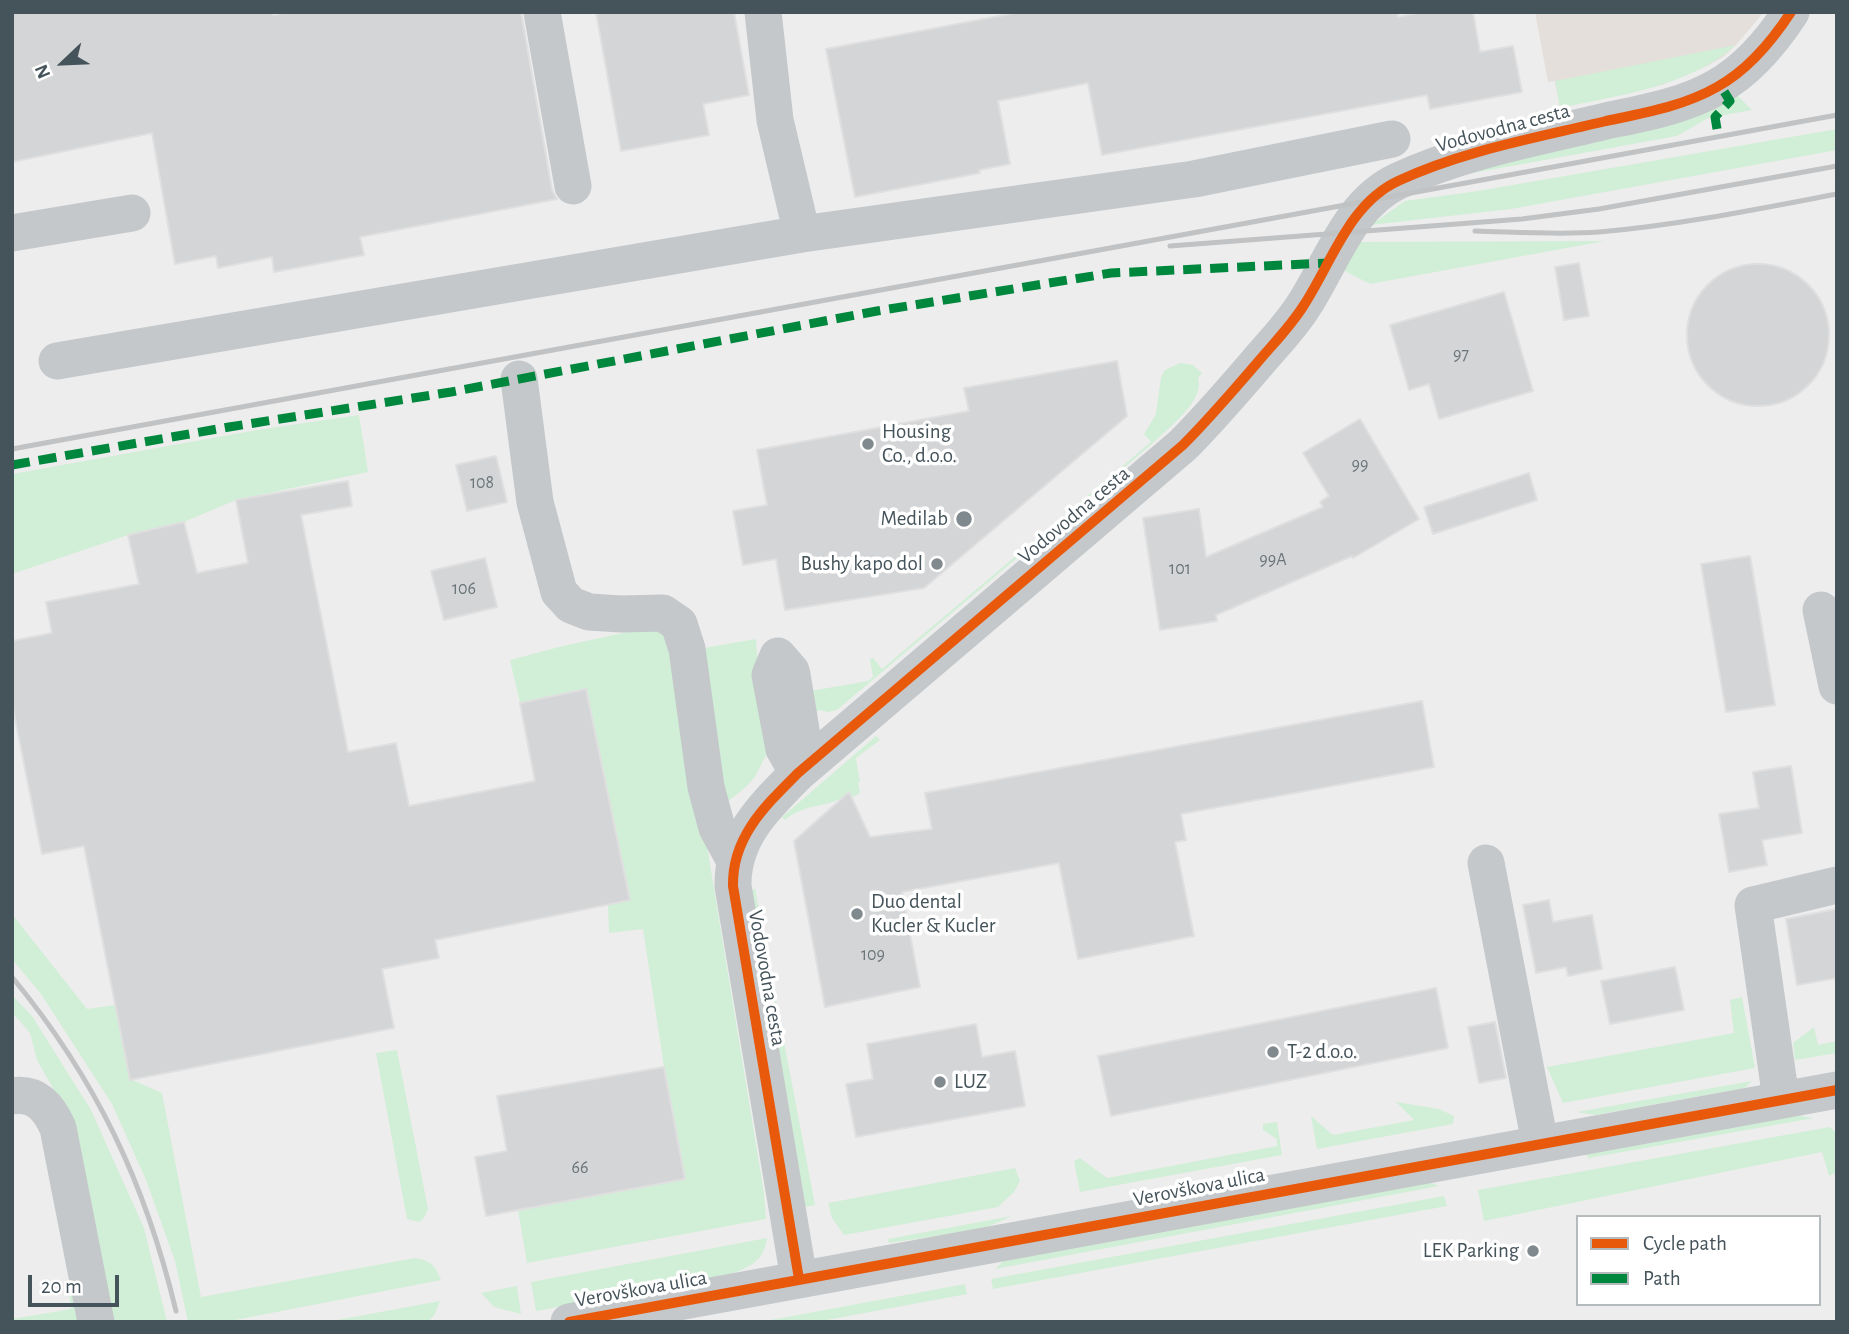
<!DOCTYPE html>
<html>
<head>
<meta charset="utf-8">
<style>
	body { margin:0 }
	#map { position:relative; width:1849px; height:1334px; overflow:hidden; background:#eeeded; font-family:"Alegreya Sans",sans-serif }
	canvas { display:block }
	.frame { position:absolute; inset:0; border:14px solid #45535a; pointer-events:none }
	.legend { position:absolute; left:1576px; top:1215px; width:245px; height:91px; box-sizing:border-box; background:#fff; border:2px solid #b5babd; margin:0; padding:9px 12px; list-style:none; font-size:21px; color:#45535a }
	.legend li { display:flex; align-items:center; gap:14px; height:35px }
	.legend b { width:35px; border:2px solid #b5babd }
	.north { position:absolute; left:28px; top:28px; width:70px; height:70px; -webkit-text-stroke:5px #fff; paint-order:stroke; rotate:247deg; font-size:19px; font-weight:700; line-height:28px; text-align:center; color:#45535a }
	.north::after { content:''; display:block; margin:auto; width:24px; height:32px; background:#45535a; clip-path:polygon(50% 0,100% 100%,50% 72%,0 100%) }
	.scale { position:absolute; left:28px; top:1275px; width:91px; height:32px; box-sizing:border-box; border:4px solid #45535a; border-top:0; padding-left:9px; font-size:21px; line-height:24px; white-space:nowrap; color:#45535a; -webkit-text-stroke:5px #fff; paint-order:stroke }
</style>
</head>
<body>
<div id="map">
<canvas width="1849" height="1334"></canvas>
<div class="frame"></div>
<ul class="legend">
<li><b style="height:9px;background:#e8590c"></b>Cycle path</li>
<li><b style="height:9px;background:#00873e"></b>Path</li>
</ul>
<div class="north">N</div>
<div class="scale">20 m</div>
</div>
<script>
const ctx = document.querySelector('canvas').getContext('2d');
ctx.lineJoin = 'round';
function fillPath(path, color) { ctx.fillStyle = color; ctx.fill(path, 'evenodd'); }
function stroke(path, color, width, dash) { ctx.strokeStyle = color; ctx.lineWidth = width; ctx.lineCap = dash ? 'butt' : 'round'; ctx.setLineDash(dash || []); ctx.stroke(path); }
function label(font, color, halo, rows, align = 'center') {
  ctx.font = font + ' "Alegreya Sans",sans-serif'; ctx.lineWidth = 7; ctx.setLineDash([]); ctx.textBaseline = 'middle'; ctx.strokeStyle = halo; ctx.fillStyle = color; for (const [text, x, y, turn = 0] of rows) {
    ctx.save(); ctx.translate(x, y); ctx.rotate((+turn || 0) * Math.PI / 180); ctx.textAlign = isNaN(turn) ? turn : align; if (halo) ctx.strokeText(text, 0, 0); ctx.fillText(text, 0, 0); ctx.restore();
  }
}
const commercial = new Path2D(`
	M1535,12H1764L1736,45L1723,57L1705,67L1662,85L1560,108L1555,81L1548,82Z`);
const green = new Path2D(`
	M1736,45C1688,87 1620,95 1560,108L1555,81Z
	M1737,95L1752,110L1708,118L1677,136L1440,179Z
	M1837,129V150L1511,209L1371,225L1405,201L1478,191Z
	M1605,241L1370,284L1343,270L1360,242Z
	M1180,363L1193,365L1202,373L1198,378C1205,401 1168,428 1153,443L837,710L828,712L819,710L814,715L805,692L868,681L873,677L870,659L873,658L882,669L1151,442L1144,434L1156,414L1161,377L1165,370Z
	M359,415L368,472L236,500L184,522L128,535L12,574V474L257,430Z
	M659,625L675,651L764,1193L766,1219L527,1263L518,1210L685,1179L664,1067L643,929L609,933L608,905L630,900L586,689L520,703L510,660L559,647Z
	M756,639L757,654L772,750C762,758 761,768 754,778C747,787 737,794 728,801L720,791L704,648Z
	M876,736L880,740L856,758L860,782H858L860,793L851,798L850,792C830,810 807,801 785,820L782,817Z
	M755,889L815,1205L805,1207L750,890Z
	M12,914L87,1009L115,1005L130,1079L162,1093L201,1297L415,1258C430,1260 436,1266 441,1280L225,1322H188L175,1261L146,1180L112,1104L41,994L12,959Z
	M12,995L32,1016L91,1110L144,1228L167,1322H108L68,1115L37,1060L30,1033L12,1012Z
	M1742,997L1755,1068L1563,1103L1547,1067L1734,1033L1730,1000Z
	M1814,1027L1818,1045L1837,1041V1053L1795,1060L1793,1043Z
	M397,1050L428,1209L424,1218L419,1222L407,1219L376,1053Z
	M1752,1081L1745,1088L1595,1115L1577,1112Z
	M1396,1102L1439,1109L1454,1116L1453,1124L1317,1149L1311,1116L1333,1135L1414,1120Z
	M1787,1114L1814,1118L1589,1158L1583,1152Z
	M1277,1122L1282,1155L1080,1192L1074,1161L1080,1158L1107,1178L1277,1146V1139L1263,1130V1124Z
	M1830,1127L1837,1134V1172L1829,1176L1822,1152L1484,1221L1478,1190Z
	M1015,1168L1020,1181L1014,1192L998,1207L844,1235L832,1218L828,1203Z
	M1423,1180L1439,1186L995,1269L1006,1258Z
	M1444,1196L1447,1206L993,1289L991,1279Z
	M1012,1216L983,1229L889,1243L888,1239Z
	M767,1238C764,1263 747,1268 726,1276L536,1311L531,1282Z
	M965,1284L967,1294L816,1322H760Z
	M68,1286H72L79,1322H12V1319L71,1309Z
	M517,1286L521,1314L494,1307L481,1293Z
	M440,1301L435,1314L428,1322H326Z`);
const building = new Path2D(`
	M12,12H271L274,15L287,12H521L552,190L557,199L360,237L364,255L274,272L272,257L218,268L216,256L175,264L152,133L12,162Z
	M596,12H734L749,95L703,104L709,135L621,151Z
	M1020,12H1397L1398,17L1422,12H1473L1480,52L1513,46L1522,92L1430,109L1427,95L1102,155L1088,83L998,101L1010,164L979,170L980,173L855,197L826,49Z
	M1579,263L1589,316L1564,320L1555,267Z
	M1687 335a71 71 0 1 1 142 0a71 71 0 1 1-142 0Z
	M1504,292L1533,391L1439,419L1429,384L1409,390L1390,325Z
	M1117,361L1127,416L924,588L785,610L776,559L743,565L733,511L767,505L757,450L969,411L964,388Z
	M1360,419L1419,519L1353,558L1352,556L1216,615L1217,621L1160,630L1143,518L1199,509L1206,557L1323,507L1320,502L1329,496L1303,453Z
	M496,456L507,502L467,511L456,465Z
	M1529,473L1537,500L1433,534L1424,507Z
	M348,481L352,506L301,515L348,752L396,743L409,806L535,781L520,703L586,689L630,900L435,940L439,958L382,969L394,1028L130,1080L84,846L42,854L12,703V641L52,633L46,602L139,584L128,535L184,522L197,573L248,563L236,500Z
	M1750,556L1775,705L1726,712L1701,564Z
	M485,558L497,607L444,620L431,571Z
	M1422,701L1434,767L1181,814L1186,840L1175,842L1194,936L1078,959L1059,863L902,892L920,987L825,1007L794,841L849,792L870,837L932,829L925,793Z
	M1791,766L1802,833L1762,840L1767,865L1729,872L1719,814L1759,808L1753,772Z
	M1549,900L1553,922L1592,915L1602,969L1568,976L1566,967L1536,973L1523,905Z
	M1837,909V978L1797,985L1786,919Z
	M1675,967L1684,1010L1610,1024L1601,981Z
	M1436,988L1448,1048L1111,1116L1098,1056Z
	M1495,1022L1506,1078L1479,1083L1468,1027Z
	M976,1024L982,1057L1015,1051L1025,1106L856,1137L846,1084L873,1079L867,1044Z
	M664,1067L685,1179L486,1216L475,1157L507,1151L497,1096Z`);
const minor = new Path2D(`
	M542,12L573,186
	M763,12L775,120L802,234
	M12,233L132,213
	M57,361L802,234L1194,179L1392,139
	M519,379L535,502L559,592L571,605L589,612L621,614L663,613L679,624L687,649L706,787L717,828L735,861
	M1821,610L1837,686
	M778,656L791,671L792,675L802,736L798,773L784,749L770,675Z
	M1486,863L1540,1143
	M12,1096C37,1092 49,1108 58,1128L96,1322
	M1781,1099L1753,905L1837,885
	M799,1279L733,886C732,837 765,806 798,773L1183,445C1209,419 1233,391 1257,363C1273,344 1291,326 1304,305C1332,262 1349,204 1398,181C1465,150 1536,138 1606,121C1644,113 1684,106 1717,87C1748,70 1772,41 1791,12
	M569,1322L1837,1090`);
const rail = new Path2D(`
	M1475,231C1516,232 1558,235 1599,232C1679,225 1758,209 1837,194
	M1170,246L1522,219L1599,209L1837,166
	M12,449L1837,115
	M12,977C96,1079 145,1182 176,1311`);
const quiet = new Path2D(`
	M1717,129L1715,117L1730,101L1720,85
	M12,465L229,427L451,392L877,311L1111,273L1327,263`);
const cycleway = new Path2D(`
	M799,1279L733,886C732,837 765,806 798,773L1183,445C1209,419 1233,391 1257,363C1273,344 1291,326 1304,305C1332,262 1349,204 1398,181C1465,150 1536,138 1606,121C1644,113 1684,106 1717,87C1748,70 1772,41 1791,12
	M569,1322L1837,1090`);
const markers = [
	[868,444,7,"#80898d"],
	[964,519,9,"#80898d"],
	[937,564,7,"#80898d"],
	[857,914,7,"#80898d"],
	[1273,1052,7,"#80898d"],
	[940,1082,7,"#80898d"],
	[1533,1251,7,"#80898d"]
];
const numberNames = [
	["97",1461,355],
	["99",1360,465],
	["108",482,483],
	["99A",1273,560],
	["101",1180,569],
	["106",464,589],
	["109",873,955],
	["66",580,1168]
];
const streetNames = [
	["Vodovodna cesta",1503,128,-15],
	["Vodovodna cesta",1074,515,-40],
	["Vodovodna cesta",767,978,80],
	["Verovškova ulica",1199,1187,-11],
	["Verovškova ulica",641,1289,-10]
];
const poiNames = [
	["Housing",882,432],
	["Co., d.o.o.",882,456],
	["Medilab",948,519,"right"],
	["Bushy kapo dol",923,564,"right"],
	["Duo dental",871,902],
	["Kucler & Kucler",871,926],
	["T-2 d.o.o.",1287,1052],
	["LUZ",954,1082],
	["LEK Parking",1519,1251,"right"]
];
fillPath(commercial, '#e4dfda');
fillPath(green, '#d1eed7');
fillPath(building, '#d4d5d6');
stroke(building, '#dfdfe0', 2);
stroke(minor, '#c4c8ca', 37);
stroke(rail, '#c0c2c4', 5);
stroke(quiet, '#00873e', 9, [18, 9]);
stroke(cycleway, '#e8590c', 10);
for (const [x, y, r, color] of markers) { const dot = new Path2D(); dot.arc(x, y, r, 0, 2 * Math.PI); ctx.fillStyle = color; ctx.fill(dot); stroke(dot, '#fff', 2.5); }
label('18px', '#6a757a', null, numberNames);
label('21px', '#45535a', '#fff', streetNames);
label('21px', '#45535a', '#fff', poiNames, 'left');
</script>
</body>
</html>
